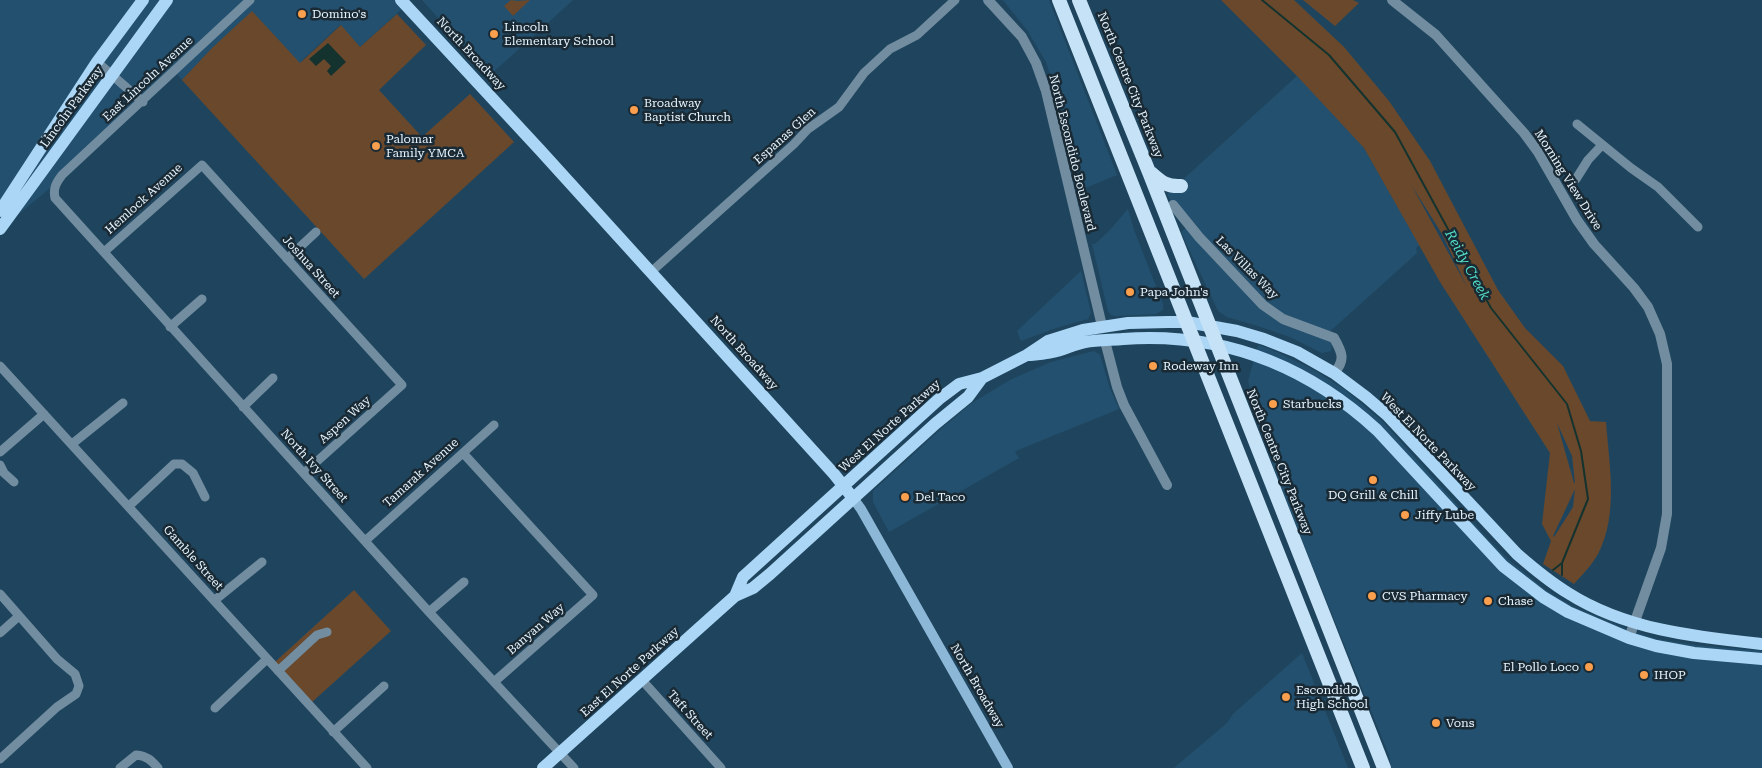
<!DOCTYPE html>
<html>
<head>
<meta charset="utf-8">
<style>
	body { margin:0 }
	canvas { display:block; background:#1f455e }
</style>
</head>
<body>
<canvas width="1762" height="768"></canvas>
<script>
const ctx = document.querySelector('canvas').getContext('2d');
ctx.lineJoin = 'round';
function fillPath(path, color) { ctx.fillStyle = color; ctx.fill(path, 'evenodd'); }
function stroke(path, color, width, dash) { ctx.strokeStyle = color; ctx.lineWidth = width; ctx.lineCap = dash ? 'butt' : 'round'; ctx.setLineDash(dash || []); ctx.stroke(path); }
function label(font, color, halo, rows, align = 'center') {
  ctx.font = font + ' "Roboto Serif",serif'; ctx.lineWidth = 5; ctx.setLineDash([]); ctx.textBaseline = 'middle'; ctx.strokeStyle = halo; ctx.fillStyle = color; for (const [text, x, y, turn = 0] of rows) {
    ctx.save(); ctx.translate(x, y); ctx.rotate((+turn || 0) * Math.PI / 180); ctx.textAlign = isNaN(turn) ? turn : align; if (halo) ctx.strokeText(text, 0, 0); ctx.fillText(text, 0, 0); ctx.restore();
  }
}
const built = new Path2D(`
	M0,0H401L406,5L360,47L340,25L302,60L322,83L246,149L175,72L55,184L14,218L0,202Z
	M422,0H573L490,75Z
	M1003,0H1049L1117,175L1080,190L1058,98L1046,62L1027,30Z
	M1297,76L1334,109L1364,148L1420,245L1416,248L1417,253L1326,335L1263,305L1173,205L1167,194Z
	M1128,209L1134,230L1163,304V310L1156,314L1116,316L1111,315L1108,311L1092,244H1095L1108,232Z
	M1186,228L1251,299L1330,341L1332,345L1331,351L1322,353L1290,337L1258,326L1227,317L1218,311L1181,232Z
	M1081,271L1091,313L1088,319L1056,328L1021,341L1017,331Z
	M1258,345L1270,349L1312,369L1344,389L1383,422L1488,539L1509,560L1547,591L1572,606L1631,631L1657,639L1695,645L1762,651V768H1391L1389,755L1276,476L1248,381Z
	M1094,351L1100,355L1110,389L1119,409L1018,450L1015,452L1019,458L889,532L873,502V491L941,429L972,403L1010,380L1051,362Z
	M1302,653L1348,768H1174L1227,723L1233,714Z`);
const green = new Path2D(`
	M511,0L517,1L530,0L513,16L504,6Z
	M1221,0H1294L1344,47L1389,101L1430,161L1498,290L1525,328L1563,366L1590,421L1606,422C1609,464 1619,514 1598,554C1592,565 1582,575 1574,584L1543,564L1551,541L1542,524L1550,453L1440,282L1364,148L1297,76ZM1412,186L1442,234L1467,287ZM1557,423L1572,456L1575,483H1574ZM1575,489L1573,507L1554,537L1553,536Z
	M1303,0H1353L1359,3L1335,26Z
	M252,11L300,63L341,25L360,47L397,14L426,45L379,90L422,137L470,94L514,142L364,279L182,80L212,48Z
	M354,590L391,631L312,702L275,662Z`);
const water = new Path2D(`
	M328,43L346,62L331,76L327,71L331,66L324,59L316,66L309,59Z`);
const stream = new Path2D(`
	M1262,0L1329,55L1395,132L1491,308L1567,404L1581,451L1588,499L1562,563V575
	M1553,570L1562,563`);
const minor = new Path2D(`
	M250,0L62,175C56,183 53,188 55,198L429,612L574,768
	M97,62L143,102
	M1577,124L1631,168L1658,187L1698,227
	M1576,179L1588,160L1602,145
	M104,252L202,165L402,385L304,473
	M287,259L316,232
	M651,272L794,144L808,129L839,107L864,73L890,49L917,35L955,0
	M170,327L202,299
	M0,366L367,768
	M243,407L273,378
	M72,444L123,403
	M0,452L44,414
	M463,453L593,595L494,682
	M0,465L4,473L14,482
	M129,506L174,464H182L193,473L205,497
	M365,541L494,425
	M0,594L57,659L75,674L79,686L76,694L57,707L0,759
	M215,600L262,562
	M429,612L464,582
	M0,633L19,616
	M278,671L317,635L327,632
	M641,679L721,768
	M215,708L267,659
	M333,732L384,686
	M120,768L136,755C147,756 151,760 158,768`);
const tertiary = new Path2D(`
	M988,0L1022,37L1036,63L1046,91L1102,326
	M1392,0L1436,35L1524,133L1538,152L1577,220L1594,244L1634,288L1648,307L1660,334L1667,364V514L1661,548L1629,638
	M1173,205L1199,237L1263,305L1283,319L1334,338C1342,352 1346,360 1334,373
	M1105,341L1117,387L1124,405L1167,485`);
const secondary = new Path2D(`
	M853,498L861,509L1008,768`);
const primary = new Path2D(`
	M401,0L540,150L834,474L853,498
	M0,211L97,62L143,0
	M0,229L167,0
	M1030,355C1037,354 1045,354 1052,352C1063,350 1074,344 1085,342C1097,340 1111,340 1123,339C1220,332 1305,364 1377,430L1503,566L1543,597L1568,612L1629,638L1656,646L1694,653L1762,659
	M735,596L743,577L939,399L959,384L982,378L1027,355L1048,341L1083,330L1128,323L1168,322H1187L1237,331L1264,339L1297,352L1334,373L1366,397L1387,415L1517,554C1533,568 1550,582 1568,593C1626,630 1696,637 1762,644
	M543,768L735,596L753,588L770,574L935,424L968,397L982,378`);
const trunk = new Path2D(`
	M1059,0L1363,768
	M1079,0L1149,172L1384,768
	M1151,173C1161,182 1167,187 1181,186`);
const markers = [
	[302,14,5,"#f99f4d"],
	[494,34,5,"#f99f4d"],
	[634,110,5,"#f99f4d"],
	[376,146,5,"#f99f4d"],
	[1130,292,5,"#f99f4d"],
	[1153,366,5,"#f99f4d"],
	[1273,404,5,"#f99f4d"],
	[1373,480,5,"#f99f4d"],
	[905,497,5,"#f99f4d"],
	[1405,515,5,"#f99f4d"],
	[1372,596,5,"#f99f4d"],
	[1488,601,5,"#f99f4d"],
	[1589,667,5,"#f99f4d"],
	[1644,675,5,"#f99f4d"],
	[1286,697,5,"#f99f4d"],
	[1436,723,5,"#f99f4d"]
];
const poiNames = [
	["Domino's",312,14],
	["Lincoln",504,27],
	["Elementary School",504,41],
	["Broadway",644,103],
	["Baptist Church",644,117],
	["Palomar",386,139],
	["Family YMCA",386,153],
	["Papa John's",1140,292],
	["Rodeway Inn",1163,366],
	["Starbucks",1283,404],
	["DQ Grill & Chill",1373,495,"center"],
	["Del Taco",915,497],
	["Jiffy Lube",1415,515],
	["CVS Pharmacy",1382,596],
	["Chase",1498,601],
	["El Pollo Loco",1579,667,"right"],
	["IHOP",1654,675],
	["Escondido",1296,690],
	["High School",1296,704],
	["Vons",1446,723]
];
const streetNames = [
	["North Broadway",471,54,47],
	["East Lincoln Avenue",148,79,-43],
	["North Centre City Parkway",1130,85,68],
	["Lincoln Parkway",72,107,-54],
	["Espanas Glen",785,136,-42],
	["North Escondido Boulevard",1072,153,76],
	["Morning View Drive",1568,180,58],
	["Hemlock Avenue",144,199,-42],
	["Joshua Street",311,267,48],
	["Las Villas Way",1247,268,45],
	["North Broadway",744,353,48],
	["Aspen Way",345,420,-42],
	["West El Norte Parkway",890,426,-42],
	["West El Norte Parkway",1428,442,46],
	["North Centre City Parkway",1279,462,68],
	["North Ivy Street",314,466,48],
	["Tamarak Avenue",421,473,-42],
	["Gamble Street",193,558,48],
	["Banyan Way",536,629,-41],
	["East El Norte Parkway",630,672,-42],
	["North Broadway",977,686,60],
	["Taft Street",690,715,48]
];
const waterNames = [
	["Reidy Creek",1467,265,61]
];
fillPath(built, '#23506e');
fillPath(green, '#69482c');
fillPath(water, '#15332e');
stroke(stream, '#15332e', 2);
stroke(minor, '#728da0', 9);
stroke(tertiary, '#728da0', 10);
stroke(secondary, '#8db7d6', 10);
stroke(primary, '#abd6f6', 12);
stroke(trunk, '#c6e2f6', 14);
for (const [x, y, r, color] of markers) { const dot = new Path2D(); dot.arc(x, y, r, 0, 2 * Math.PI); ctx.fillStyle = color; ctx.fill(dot); stroke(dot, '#192a35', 2); }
label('12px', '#e7f4fd', '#192a35', poiNames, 'left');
label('12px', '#e7f4fd', '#192a35', streetNames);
label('italic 14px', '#53dec7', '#192a35', waterNames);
</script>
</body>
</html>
